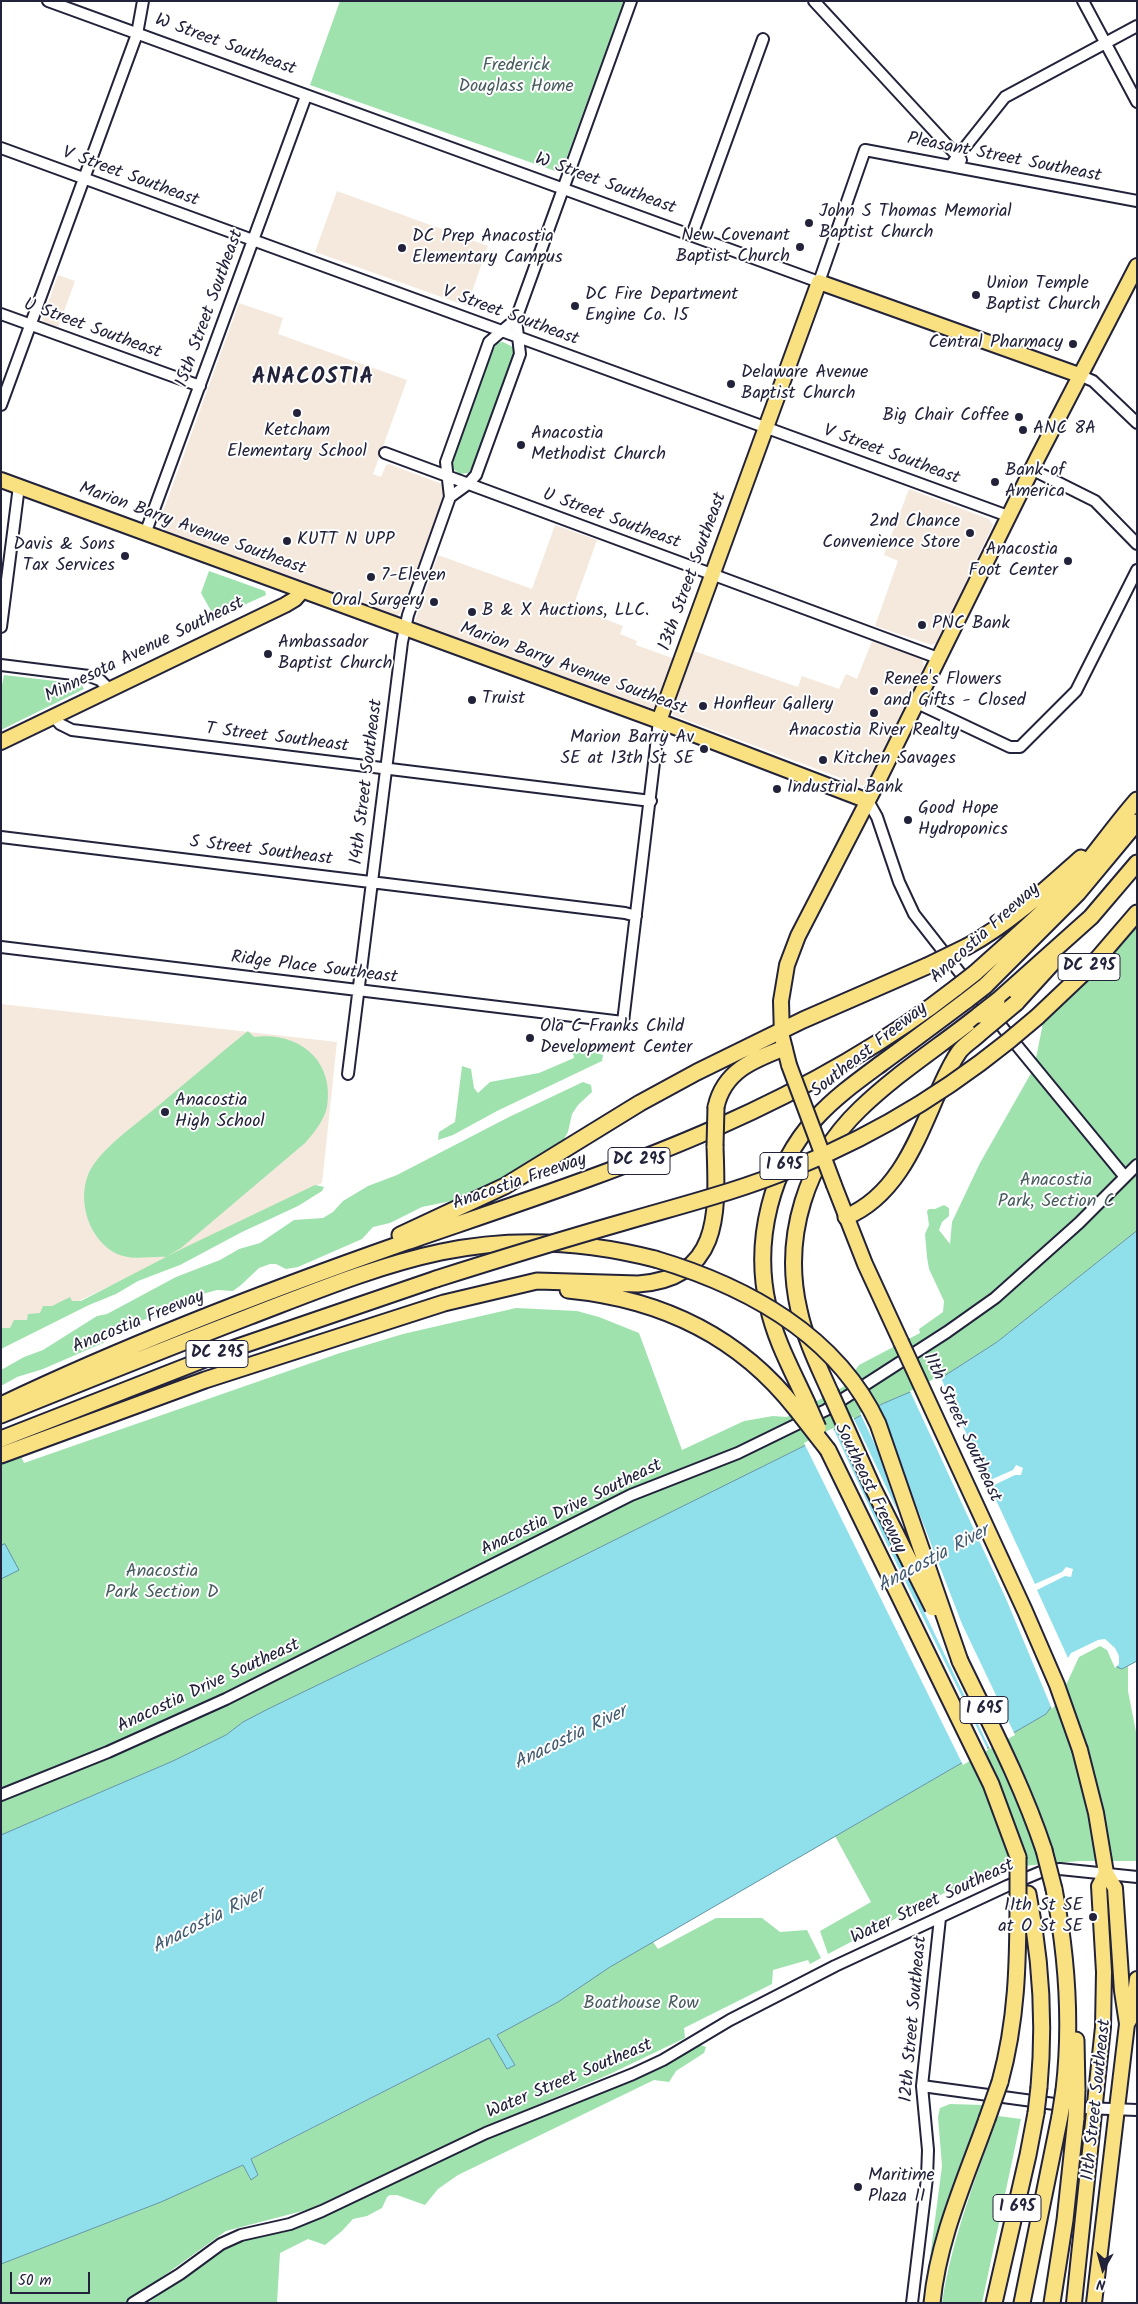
<!DOCTYPE html>
<html>
<head>
<meta charset="utf-8">
<style>
	body { margin:0 }
	#map { position:relative; width:1138px; height:2304px; overflow:hidden; background:#fff; font-family:Kalam,sans-serif }
	canvas { display:block }
	.frame { position:absolute; inset:0; border:2px solid #22223b; pointer-events:none }
	.north { position:absolute; left:1078px; top:2244px; width:50px; height:50px; -webkit-text-stroke:4px #fff; paint-order:stroke; rotate:187deg; font-size:14px; font-weight:700; line-height:20px; text-align:center; color:#22223b }
	.north::after { content:''; display:block; margin:auto; width:18px; height:22px; background:#22223b; clip-path:polygon(50% 0,100% 100%,50% 72%,0 100%) }
	.scale { position:absolute; left:10px; top:2272px; width:80px; height:22px; box-sizing:border-box; border:2px solid #22223b; border-top:0; padding-left:6px; font-size:15px; line-height:18px; white-space:nowrap; color:#22223b; -webkit-text-stroke:4px #fff; paint-order:stroke }
</style>
</head>
<body>
<div id="map">
<canvas width="1138" height="2304"></canvas>
<div class="frame"></div>
<div class="north">N</div>
<div class="scale">50 m</div>
</div>
<script>
const ctx = document.querySelector('canvas').getContext('2d');
ctx.lineJoin = 'round';
function fillPath(path, color) { ctx.fillStyle = color; ctx.fill(path, 'evenodd'); }
function stroke(path, color, width, dash) { ctx.strokeStyle = color; ctx.lineWidth = width; ctx.lineCap = dash ? 'butt' : 'round'; ctx.setLineDash(dash || []); ctx.stroke(path); }
function label(font, color, halo, rows, align = 'center') {
  ctx.font = font + ' Kalam,sans-serif'; ctx.lineWidth = 4; ctx.setLineDash([]); ctx.textBaseline = 'middle'; ctx.strokeStyle = halo; ctx.fillStyle = color; for (const [text, x, y, turn = 0] of rows) {
    ctx.save(); ctx.translate(x, y); ctx.rotate((+turn || 0) * Math.PI / 180); ctx.textAlign = isNaN(turn) ? turn : align; if (halo) ctx.strokeText(text, 0, 0); ctx.fillText(text, 0, 0); ctx.restore();
  }
}
const built = new Path2D(`
	M337,191L488,246L467,306L315,252Z
	M58,275L75,281L58,328L44,323L42,320Z
	M239,303L283,318L278,334L407,380L373,474L381,477L386,465L389,464L442,484L445,487V493L401,611L398,616L159,528L160,520Z
	M909,489L989,519L993,525L937,642L932,645L875,626L898,561L884,555Z
	M555,525L597,540L573,607L623,626L620,634L637,641L636,645L675,659L655,708H650L418,624L415,621L438,555L532,589Z
	M872,641L922,659L924,666L867,783L862,786L673,715L672,709L694,651L798,687L802,676L839,689L846,674L857,679Z
	M1,1004L337,1042L322,1183L83,1299L1,1336Z`);
const green = new Path2D(`
	M340,1H624L561,173L310,85Z
	M503,342L513,347V356L472,468L468,473L460,474L453,469V460L493,350L497,343Z
	M209,571L265,591L266,595L215,618L201,593Z
	M4,675L81,684L84,689L1,730V690Z
	M1137,926V1231L997,1342L938,1380L882,1404L806,1445L508,1593L268,1709L243,1722L226,1735L173,1761L1,1835V1465L21,1456L24,1463L340,1353L403,1334L516,1308L577,1311L599,1317L639,1333L682,1450L744,1421L773,1416L787,1417L843,1387L859,1365L920,1333L919,1329L943,1312L944,1301L929,1269L927,1257L925,1234L929,1225L927,1211L929,1209H935L944,1205L949,1208V1216L942,1222L939,1230L950,1244L952,1222L980,1163L1034,1068L1043,1023L1084,985Z
	M248,1031L254,1037C297,1031 335,1059 327,1107C324,1120 314,1133 305,1143L181,1248L167,1256L315,1185L324,1187L322,1191L298,1206L242,1232L180,1265L138,1281L116,1294L89,1305L1,1349V1328H10L14,1320H27L28,1314L40,1313L43,1306H52L70,1297L72,1301H81L166,1257C150,1256 133,1261 117,1254C90,1241 77,1203 88,1175C98,1150 138,1123 158,1106C188,1081 218,1055 248,1031Z
	M586,1049L603,1055L602,1061L497,1111L453,1135L438,1140L439,1132L455,1122L462,1066L471,1069L474,1088L478,1093L490,1082L539,1073L574,1058L573,1053Z
	M583,1082L591,1085L592,1092L578,1105L572,1114L568,1132L564,1139L526,1166L484,1188L456,1200L422,1207L390,1223L373,1227L362,1239L298,1267L286,1269L276,1264H270L259,1268L241,1285L233,1291L217,1290L206,1293L162,1314L127,1325L103,1343L43,1369L17,1377L1,1386V1370L24,1357L43,1350L97,1316L107,1314L176,1277L220,1260L239,1249L260,1243L294,1220L323,1218L333,1212L343,1201L368,1186L397,1175L509,1117Z
	M1100,1643L1109,1649L1122,1669L1128,1666V1691L1137,1737V1861H1080L1000,1868L978,1879L969,1880L828,1954L820,1931L871,1902L835,1836L674,1930L1046,1714L1077,1655Z
	M716,1918H762L780,1932L807,1930L821,1958L810,1964L808,1960L773,1970L772,1984L684,2028L685,2038L610,2074L488,2126L310,2209L226,2231L126,2303H1V2264L161,2202L243,2165L250,2179L258,2175L250,2160L489,2038L507,2069L515,2065L497,2035L558,2002L605,1970L653,1942L658,1949Z
	M700,2045L706,2047L704,2053L676,2071L669,2082L654,2080L458,2175L438,2189L425,2205L397,2195H390L387,2197L382,2208L367,2216L353,2219L342,2231L325,2245L308,2239L280,2253L277,2303H148L218,2249L236,2240L282,2230V2233L360,2199L381,2186L414,2173L475,2142L541,2118L645,2075Z
	M950,2104L983,2105L932,2260L930,2258L942,2166L938,2117L940,2108Z
	M998,2116L1021,2119L982,2303H942C952,2238 976,2177 998,2116Z`);
const water = new Path2D(`
	M1137,1231V1661L1122,1669L1117,1667L1109,1649L1100,1643L1077,1655L1057,1699L1046,1714L610,1967L558,2002L497,2035L515,2065L507,2069L489,2038L251,2159L258,2175L251,2180L243,2165L161,2202L1,2264V1835L173,1761L226,1735L243,1722L268,1709L508,1593L806,1445L882,1404L938,1380L997,1342Z
	M5,1544L19,1570L1,1579V1546Z`);
const pier = new Path2D(`
	M940,1376L988,1481L1013,1470L1016,1465L1023,1468L1021,1475H1015L990,1487L1035,1584L1062,1572L1066,1567L1073,1569L1071,1577L1065,1576L1037,1590L1068,1658L1071,1653L1098,1640L1105,1639L1115,1648L1119,1656V1664L1115,1668L1107,1650L1100,1646L1079,1657L1059,1700L1052,1709L1007,1601L910,1391Z
	M877,1404L962,1624L1015,1735L990,1749L835,1426L853,1417L898,1512L877,1449L860,1413Z
	M833,1428L883,1536L988,1750L963,1765L804,1443Z`);
const minor = new Path2D(`
	M48,1L819,282L865,150L1137,201
	M814,1L961,160
	M1083,1L1137,102
	M1,148L1008,516
	M950,166L1005,97L1137,26
	M692,235L763,39
	M1,314L200,386
	M1079,375L1093,381L1137,423
	M1,405L137,34L143,1
	M385,453L938,658
	M1031,469L1095,501L1137,544
	M450,497L446,462L489,342L516,319
	M145,534L306,96
	M1,627L19,486
	M1,665L89,676L100,680L109,689
	M917,703L1010,747H1020L1076,691L1137,570
	M53,716L60,724L72,730L651,801
	M868,801L877,817L899,882L914,914L1010,1037L1125,1177
	M1,837L625,913L636,916
	M1,947L623,1022L659,721
	M348,1074L402,642L408,615L450,497L468,484L476,475L520,354L516,319L631,1
	M1,1795L108,1752L226,1699L631,1495L738,1453L826,1410L947,1332L995,1298L1079,1223L1137,1165
	M922,2086L1084,2108L1137,2110
	M133,2303L180,2274L221,2244L241,2235L290,2224L322,2211L486,2133L633,2074L663,2060L730,2020L835,1966L1007,1886L1043,1871L1060,1869L1137,1877
	M912,2303L927,2178L928,2150L922,2086L940,1918`);
const major = new Path2D(`
	M1,480L659,721L868,801
	M659,721L819,282L1079,375
	M1,742L285,605L295,599L302,591
	M789,1065L782,1037L781,1001L787,965L798,936L875,787L1038,457L1137,266
	M834,1185L865,1264L901,1342
	M1080,1750L1096,1813L1106,1873L1115,1888L1122,1991L1127,2024L1094,2303
	M1129,2021L1133,2009L1137,1979
	M1074,2303L1103,2027L1104,1972L1099,1886L1106,1873`);
const highway = new Path2D(`
	M968,946C1011,922 1045,890 1081,858
	M975,973C1010,941 1047,911 1077,875C1098,850 1116,824 1137,800
	M985,986L1078,893L1137,822
	M997,1001L1091,917L1137,863
	M1016,1003L1057,958
	M1037,1017L1094,963L1137,913
	M716,1107C724,1071 753,1060 784,1048
	M846,1217C896,1196 916,1143 936,1097C943,1082 949,1066 959,1052C964,1045 973,1040 979,1034
	M400,1235L505,1186L640,1103L697,1072L803,1020L927,966
	M568,1290C660,1299 739,1336 796,1409
	M830,1392C818,1365 805,1339 799,1310C782,1237 806,1161 860,1109C896,1074 940,1046 979,1015
	M807,1403C793,1372 775,1340 768,1306C753,1241 771,1167 816,1118C835,1097 859,1080 882,1063C911,1042 939,1021 967,1000
	M1,1405C133,1342 269,1290 406,1242C600,1175 793,1116 957,987
	M1,1415C83,1382 165,1349 248,1317C311,1293 375,1266 441,1252C512,1237 585,1241 655,1259
	M1,1439L223,1352L436,1279
	M828,1450L991,1784L1018,1857
	M1,1455L205,1380L444,1303L537,1281L638,1284C723,1278 717,1210 715,1146
	M960,1661C990,1723 1022,1784 1044,1850
	M1054,1889C1067,1956 1072,2022 1064,2090
	M1028,1894C1041,1958 1045,2022 1039,2087
	M1076,2040L1077,2090
	M1000,2082C1017,2020 1018,1963 1018,1899
	M932,2303C938,2239 966,2178 987,2119
	M994,2303L1028,2155L1036,2113
	M1022,2303L1060,2116
	M1052,2303L1065,2220L1076,2118`);
const majorBridge = new Path2D(`
	M789,1065L834,1185
	M901,1342L1025,1611L1057,1685L1080,1750`);
const highwayBridge = new Path2D(`
	M927,966L968,946
	M957,987L975,973
	M967,1000L985,986
	M979,1015L997,1001
	M979,1034L1016,1003
	M715,1146L716,1107
	M655,1259C746,1286 837,1335 878,1424L960,1661
	M436,1279C499,1259 561,1240 624,1222C682,1205 739,1191 794,1168C883,1132 965,1080 1037,1017
	M830,1392L873,1488L933,1608
	M807,1403L818,1428
	M796,1409L828,1450
	M1044,1850L1054,1889
	M1018,1857V1899
	M1036,2113L1039,2087
	M1060,2116L1064,2090
	M1076,2118L1077,2090
	M987,2119L1000,2082`);
const markers = [
	[809,223,5,"#22223b"],
	[800,247,5,"#22223b"],
	[402,248,5,"#22223b"],
	[976,295,5,"#22223b"],
	[575,306,5,"#22223b"],
	[1073,344,5,"#22223b"],
	[731,384,5,"#22223b"],
	[297,413,5,"#22223b"],
	[1019,417,5,"#22223b"],
	[1023,430,5,"#22223b"],
	[521,445,5,"#22223b"],
	[995,482,5,"#22223b"],
	[970,533,5,"#22223b"],
	[287,541,5,"#22223b"],
	[125,556,5,"#22223b"],
	[1068,561,5,"#22223b"],
	[371,577,5,"#22223b"],
	[434,602,5,"#22223b"],
	[472,612,5,"#22223b"],
	[922,625,5,"#22223b"],
	[268,654,5,"#22223b"],
	[874,691,5,"#22223b"],
	[472,700,5,"#22223b"],
	[703,706,5,"#22223b"],
	[874,713,5,"#22223b"],
	[704,749,5,"#22223b"],
	[823,760,5,"#22223b"],
	[777,789,5,"#22223b"],
	[908,820,5,"#22223b"],
	[530,1038,5,"#22223b"],
	[165,1112,5,"#22223b"],
	[1093,1917,5,"#22223b"],
	[858,2187,5,"#22223b"]
];
const shields = [
	[1089,967,62],
	[639,1161,62],
	[784,1166,48],
	[217,1354,62],
	[984,1710,48],
	[1017,2208,48]
];
const shieldNames = [
	["DC 295",1089,967],
	["DC 295",639,1161],
	["I 695",784,1166],
	["DC 295",217,1354],
	["I 695",984,1710],
	["I 695",1017,2208]
];
const streetNames = [
	["W Street Southeast",225,46,20],
	["Pleasant Street Southeast",1004,159,11],
	["V Street Southeast",130,178,20],
	["W Street Southeast",605,185,20],
	["15th Street Southeast",211,309,-70],
	["V Street Southeast",510,317,20],
	["U Street Southeast",92,330,20],
	["V Street Southeast",891,456,20],
	["U Street Southeast",611,520,20],
	["Marion Barry Avenue Southeast",192,530,20],
	["13th Street Southeast",694,572,-70],
	["Minnesota Avenue Southeast",145,651,-26],
	["Marion Barry Avenue Southeast",573,670,20],
	["T Street Southeast",277,739,7],
	["14th Street Southeast",368,782,-83],
	["S Street Southeast",261,852,7],
	["Anacostia Freeway",986,934,-42],
	["Ridge Place Southeast",314,969,7],
	["Southeast Freeway",870,1051,-38],
	["Anacostia Freeway",520,1183,-19],
	["Anacostia Freeway",139,1323,-22],
	["11th Street Southeast",961,1428,65],
	["Southeast Freeway",869,1489,64],
	["Anacostia Drive Southeast",572,1509,-26],
	["Anacostia Drive Southeast",209,1687,-25],
	["Water Street Southeast",933,1903,-25],
	["12th Street Southeast",915,2019,-85],
	["Water Street Southeast",570,2080,-23],
	["11th Street Southeast",1098,2100,-84]
];
const parkNames = [
	["Frederick",516,67],
	["Douglass Home",516,88],
	["Anacostia",1056,1182],
	["Park, Section C",1056,1203],
	["Anacostia",162,1573],
	["Park Section D",162,1594],
	["Boathouse Row",641,2005]
];
const poiNames = [
	["John S Thomas Memorial",819,213],
	["Baptist Church",819,234],
	["New Covenant",790,237,"right"],
	["Baptist Church",790,258,"right"],
	["DC Prep Anacostia",412,238],
	["Elementary Campus",412,259],
	["Union Temple",986,285],
	["Baptist Church",986,306],
	["DC Fire Department",585,296],
	["Engine Co. 15",585,317],
	["Central Pharmacy",1063,344,"right"],
	["Delaware Avenue",741,374],
	["Baptist Church",741,395],
	["Big Chair Coffee",1009,417,"right"],
	["ANC 8A",1033,430],
	["Ketcham",297,432,"center"],
	["Elementary School",297,453,"center"],
	["Anacostia",531,435],
	["Methodist Church",531,456],
	["Bank of",1005,472],
	["America",1005,493],
	["2nd Chance",960,523,"right"],
	["Convenience Store",960,544,"right"],
	["KUTT N UPP",297,541],
	["Davis & Sons",115,546,"right"],
	["Tax Services",115,567,"right"],
	["Anacostia",1058,551,"right"],
	["Foot Center",1058,572,"right"],
	["7-Eleven",381,577],
	["Oral Surgery",424,602,"right"],
	["B & X Auctions, LLC.",482,612],
	["PNC Bank",932,625],
	["Ambassador",278,644],
	["Baptist Church",278,665],
	["Renee's Flowers",884,681],
	["and Gifts - Closed",884,702],
	["Truist",482,700],
	["Honfleur Gallery",713,706],
	["Anacostia River Realty",874,732,"center"],
	["Marion Barry Av",694,739,"right"],
	["SE at 13th St SE",694,760,"right"],
	["Kitchen Savages",833,760],
	["Industrial Bank",787,789],
	["Good Hope",918,810],
	["Hydroponics",918,831],
	["Ola C Franks Child",540,1028],
	["Development Center",540,1049],
	["Anacostia",175,1102],
	["High School",175,1123],
	["11th St SE",1083,1907,"right"],
	["at O St SE",1083,1928,"right"],
	["Maritime",868,2177],
	["Plaza II",868,2198]
];
const waterNames = [
	["Anacostia River",934,1560,-28],
	["Anacostia River",571,1739,-26],
	["Anacostia River",209,1922,-27]
];
const districtNames = [
	["ANACOSTIA",313,379]
];
fillPath(built, '#f4e9dc');
fillPath(green, '#9fe2ae');
fillPath(water, '#90e0ec');
stroke(water, '#6494a5', 1);
fillPath(pier, '#fff');
stroke(minor, '#22223b', 14);
stroke(major, '#22223b', 18);
stroke(highway, '#22223b', 19);
stroke(minor, '#fff', 10);
stroke(major, '#f9e181', 14);
stroke(highway, '#f9e181', 15);
stroke(majorBridge, '#22223b', 18, []);
stroke(highwayBridge, '#22223b', 19, []);
stroke(majorBridge, '#f9e181', 14);
stroke(highwayBridge, '#f9e181', 15);
for (const [x, y, r, color] of markers) { const dot = new Path2D(); dot.arc(x, y, r, 0, 2 * Math.PI); ctx.fillStyle = color; ctx.fill(dot); stroke(dot, '#fff', 2); }
for (const [x, y, w] of shields) { const box = new Path2D(); box.roundRect(x - w / 2, y - 13.5, w, 27, 4); ctx.fillStyle = '#fff'; ctx.fill(box); stroke(box, '#22223b', 1); }
label('bold 16px', '#22223b', null, shieldNames);
label('18px', '#22223b', '#fff', streetNames);
label('18px', '#485c5e', '#fff', parkNames);
label('18px', '#22223b', '#fff', poiNames, 'left');
label('italic 19px', '#435b70', '#fff', waterNames);
ctx.letterSpacing = '1px';
label('bold 22px', '#22223b', '#fff', districtNames);
ctx.letterSpacing = '0px';
</script>
</body>
</html>
